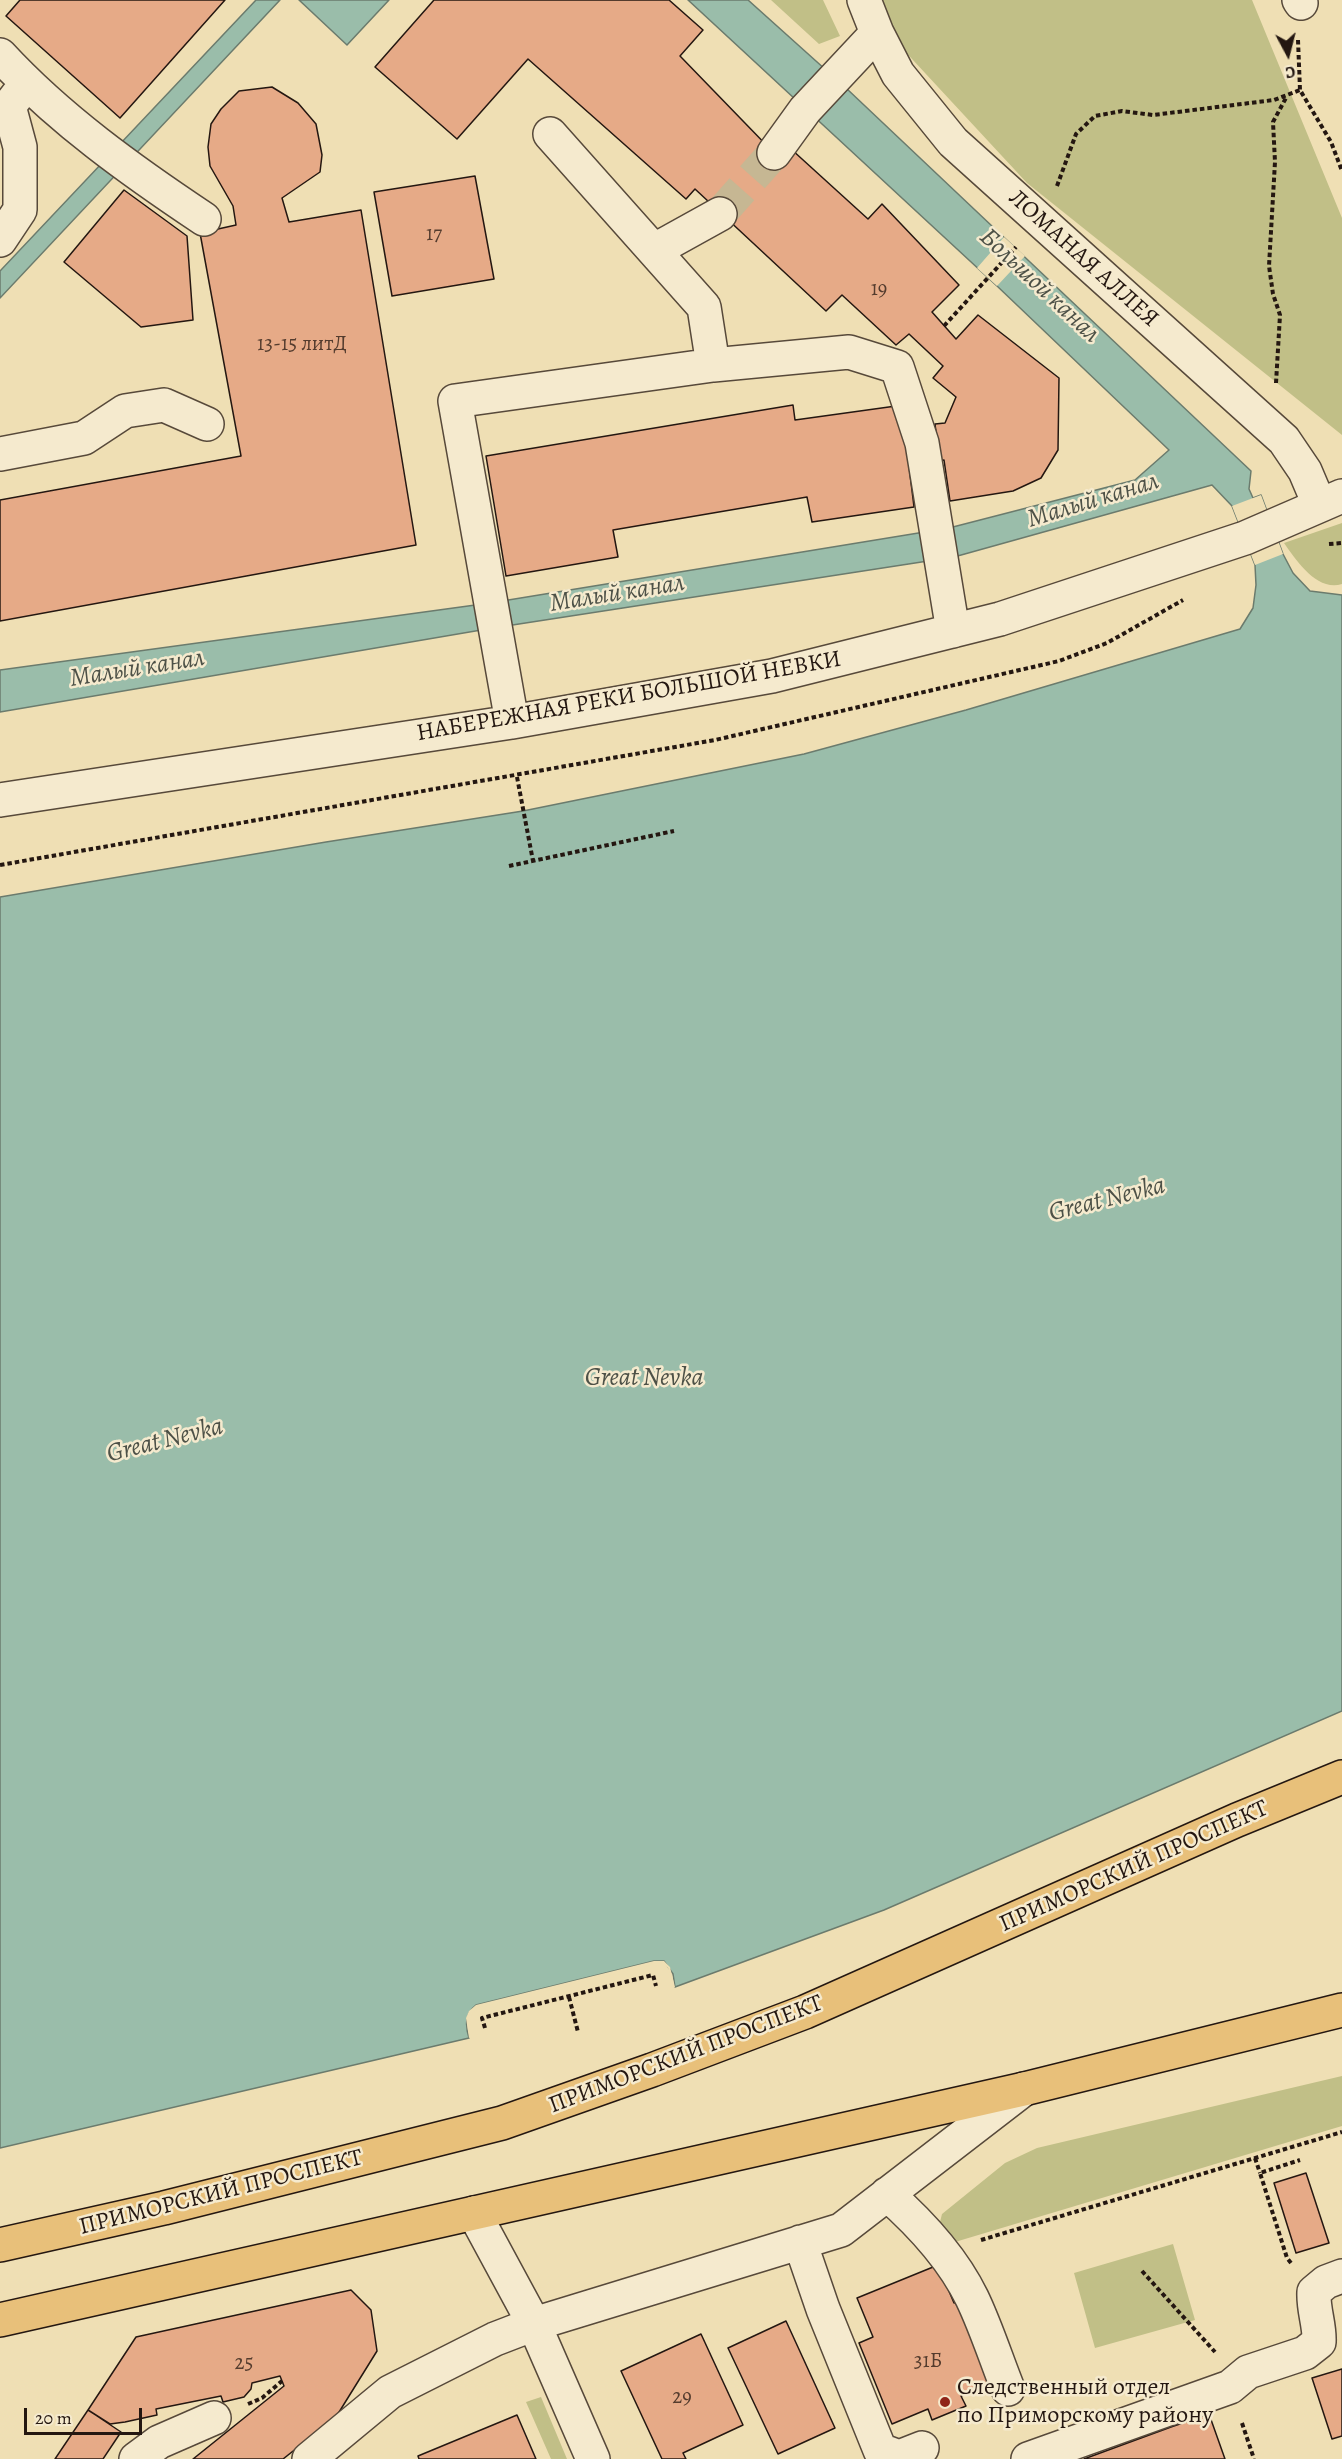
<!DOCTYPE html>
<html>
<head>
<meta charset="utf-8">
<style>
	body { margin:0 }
	#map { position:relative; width:1342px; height:2459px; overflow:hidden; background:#efdfb4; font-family:Alegreya,serif }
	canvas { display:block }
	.north { position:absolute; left:1258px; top:24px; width:60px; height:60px; -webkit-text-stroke:4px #f5eace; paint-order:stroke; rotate:173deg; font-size:16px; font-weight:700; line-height:24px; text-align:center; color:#241711 }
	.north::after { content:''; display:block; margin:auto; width:21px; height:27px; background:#241711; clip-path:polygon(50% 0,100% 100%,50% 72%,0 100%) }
	.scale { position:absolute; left:24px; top:2408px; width:118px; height:27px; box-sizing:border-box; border:3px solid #241711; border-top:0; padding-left:8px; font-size:18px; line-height:21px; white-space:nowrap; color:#241711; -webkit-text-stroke:4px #f5eace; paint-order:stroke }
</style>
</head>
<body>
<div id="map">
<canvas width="1342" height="2459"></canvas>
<div class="north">С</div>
<div class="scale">20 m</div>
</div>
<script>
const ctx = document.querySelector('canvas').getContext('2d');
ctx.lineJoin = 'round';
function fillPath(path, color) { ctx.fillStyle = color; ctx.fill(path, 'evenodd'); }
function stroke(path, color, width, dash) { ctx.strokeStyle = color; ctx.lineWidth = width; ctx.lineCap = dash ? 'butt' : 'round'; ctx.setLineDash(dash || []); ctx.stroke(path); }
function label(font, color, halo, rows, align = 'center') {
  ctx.font = font + ' Alegreya,serif'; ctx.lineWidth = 5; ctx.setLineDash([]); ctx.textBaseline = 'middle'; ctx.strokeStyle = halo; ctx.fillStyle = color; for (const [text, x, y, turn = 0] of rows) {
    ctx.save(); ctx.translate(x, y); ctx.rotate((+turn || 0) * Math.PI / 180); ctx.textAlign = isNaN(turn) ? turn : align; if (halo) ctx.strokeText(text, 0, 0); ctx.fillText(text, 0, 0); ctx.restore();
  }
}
const green = new Path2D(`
	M771,0H823L840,36L819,44Z
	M883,0H1252L1342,218V435L1027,183L887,32Z
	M1342,523V584C1317,592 1296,560 1284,543Z
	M1342,2076V2126L955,2242L939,2226L942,2214L1005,2163L1037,2148Z
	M1173,2244L1195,2320L1095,2348L1074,2273Z
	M541,2397L567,2459H551L526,2402Z`);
const water = new Path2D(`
	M256,0H280L0,298V271Z
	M299,0H389L347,45Z
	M688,0H748L846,88L1251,471L1249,489L1253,498L1261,495L1283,554L1293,573L1310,591L1342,595V1711L884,1910L675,1987L673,1974L664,1961H654L476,2005C465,2014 465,2025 469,2038L0,2148V897L326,842L523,811L804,754L966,710L1240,629L1253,608L1256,585L1255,565L1232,506L1212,485L954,557L493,628L0,712V670L490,603L949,528L1135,480L1169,450L997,286Z`);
const pier = new Path2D(`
	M1004,237L1025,256L997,286L977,268Z
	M1261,495L1283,554L1255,565L1232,506Z
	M654,1961H664L670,1967L675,1987L673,1988L668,1968L663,1964H654L477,2008L469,2019L472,2037L469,2038L466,2018L469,2011L476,2005Z`);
const building = new Path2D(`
	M20,0H225L120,118L6,16Z
	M434,0H669L703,30L680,56L774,153L791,149L868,219L882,204L959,285L932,312L956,339L978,315L1059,378L1058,450L1041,478L1013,491L950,501L944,460L909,466L914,507L812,522L807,497L613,530L618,557L506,576L486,456L793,405L795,420L896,406L937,440L935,424L945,423L956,397L933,378L943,366L909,334L896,345L842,295L826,311L695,189L686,199L528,59L457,139L375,67Z
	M272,87L298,103L316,124L322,155L320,172L282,198L289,222L361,210L416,545L0,621V500L241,456L200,233L236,225L233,206L210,166L208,147L211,124L221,109L239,91Z
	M475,176L494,279L392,296L374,192Z
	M124,190L187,236L193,320L141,327L64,262Z
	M1306,2173L1329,2243L1296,2253L1274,2183Z
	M938,2265L954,2303L964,2299L997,2381L961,2396L966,2406L932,2420L928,2409L892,2424L859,2343L873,2337L857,2298Z
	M351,2290L371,2310L377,2351L336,2417L283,2459H193L284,2386L280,2376L252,2383L251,2389L244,2397L223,2402L221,2396L156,2409L157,2415L125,2422L110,2424L88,2410L136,2337Z
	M786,2321L835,2428L778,2454L728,2348Z
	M701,2334L743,2425L683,2453L686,2459H662L621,2371Z
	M1342,2369V2436L1332,2439L1312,2378Z
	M88,2410L121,2432L103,2459H55Z
	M1209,2414L1225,2459H1084L1171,2427Z
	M517,2415L536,2459H419L418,2456Z`);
const minorTunnel = new Path2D(`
	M720,214L774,153`);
const path = new Path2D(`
	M1298,40L1300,90L1331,142L1342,171
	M1057,186L1076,134L1095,116L1122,111L1153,115L1274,100L1300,90
	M944,326L1016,247
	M1276,383L1280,315L1273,294L1269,266L1275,162L1273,122L1287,96
	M1329,544L1342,543
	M517,777L533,861
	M0,865L715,740L1059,661L1107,643L1183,600
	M509,866L674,831
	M569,1997L578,2032
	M485,2028L482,2018L653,1975L656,1986
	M1255,2158L1260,2173
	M981,2240L1342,2132
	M1291,2263L1287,2258L1260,2173L1300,2160
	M1142,2271L1215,2352
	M248,2404L262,2398L282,2381
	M1242,2423L1254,2459`);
const minor = new Path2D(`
	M864,0L877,33L898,74L953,142L1284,440L1305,471L1319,504
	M1299,0L1301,3
	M0,55C59,119 132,171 204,219
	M774,153L805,110L877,33
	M0,240L20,210V147L9,106L27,83
	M655,250L720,214
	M713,365L849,352L897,367L922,443L953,631
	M0,454L84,438L125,411L164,405L207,424
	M512,722L455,401L713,365L704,307L550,134
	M0,800L512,722L772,676L1000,619L1245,538L1342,496
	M887,2194C920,2223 952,2257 972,2298C986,2327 996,2359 1008,2389
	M474,2213L534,2324L593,2459
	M800,2242L823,2309L880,2450L899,2457L922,2448
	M136,2459L159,2442L214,2418
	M309,2459L390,2392L495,2339L534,2324L841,2230L1024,2089
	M1028,2459L1230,2387L1248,2372L1305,2353L1319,2342C1320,2325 1313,2310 1314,2292L1326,2282L1342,2276`);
const major = new Path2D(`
	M0,2245L164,2208L502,2123L652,2070L805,2012L1237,1820L1342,1777
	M0,2320L1024,2089L1342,2010`);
const markers = [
	[945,2402,6,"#8f2418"]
];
const numberNames = [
	["17",434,235],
	["19",879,290],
	["13-15 литД",302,345],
	["31Б",928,2362],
	["25",244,2364],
	["29",682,2398]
];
const streetNames = [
	["ЛОМАНАЯ АЛЛЕЯ",1083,259,42],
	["НАБЕРЕЖНАЯ РЕКИ БОЛЬШОЙ НЕВКИ",629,697,-10],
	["ПРИМОРСКИЙ ПРОСПЕКТ",1134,1867,-24],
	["ПРИМОРСКИЙ ПРОСПЕКТ",686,2055,-21],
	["ПРИМОРСКИЙ ПРОСПЕКТ",221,2193,-14]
];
const poiNames = [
	["Следственный отдел",957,2388],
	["по Приморскому району",957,2416]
];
const waterNames = [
	["Большой канал",1039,286,43],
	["Малый канал",1093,501,-17],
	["Малый канал",617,594,-9],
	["Малый канал",137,669,-9],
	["Great Nevka",1107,1200,-14],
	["Great Nevka",644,1379],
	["Great Nevka",165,1441,-14]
];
fillPath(green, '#c1bf87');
fillPath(water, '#9abdaa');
stroke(water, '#6b7b6d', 1.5);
fillPath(pier, '#efdfb4');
fillPath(building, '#e6aa87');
stroke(building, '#241711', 1.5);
stroke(minorTunnel, '#c6b793', 33, [33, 16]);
stroke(minor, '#57493a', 36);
stroke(major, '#241711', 36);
stroke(path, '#241711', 4, [4.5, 3]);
stroke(minor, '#f5eace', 33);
stroke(major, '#e8c07a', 33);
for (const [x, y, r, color] of markers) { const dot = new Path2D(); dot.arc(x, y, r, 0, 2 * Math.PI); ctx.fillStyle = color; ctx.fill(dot); stroke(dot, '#f5eace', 2); }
label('21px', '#543c2e', null, numberNames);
label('24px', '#241711', '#f5eace', streetNames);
label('24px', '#241711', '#f5eace', poiNames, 'left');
label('italic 26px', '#4d5147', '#f5eace', waterNames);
</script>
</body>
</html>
